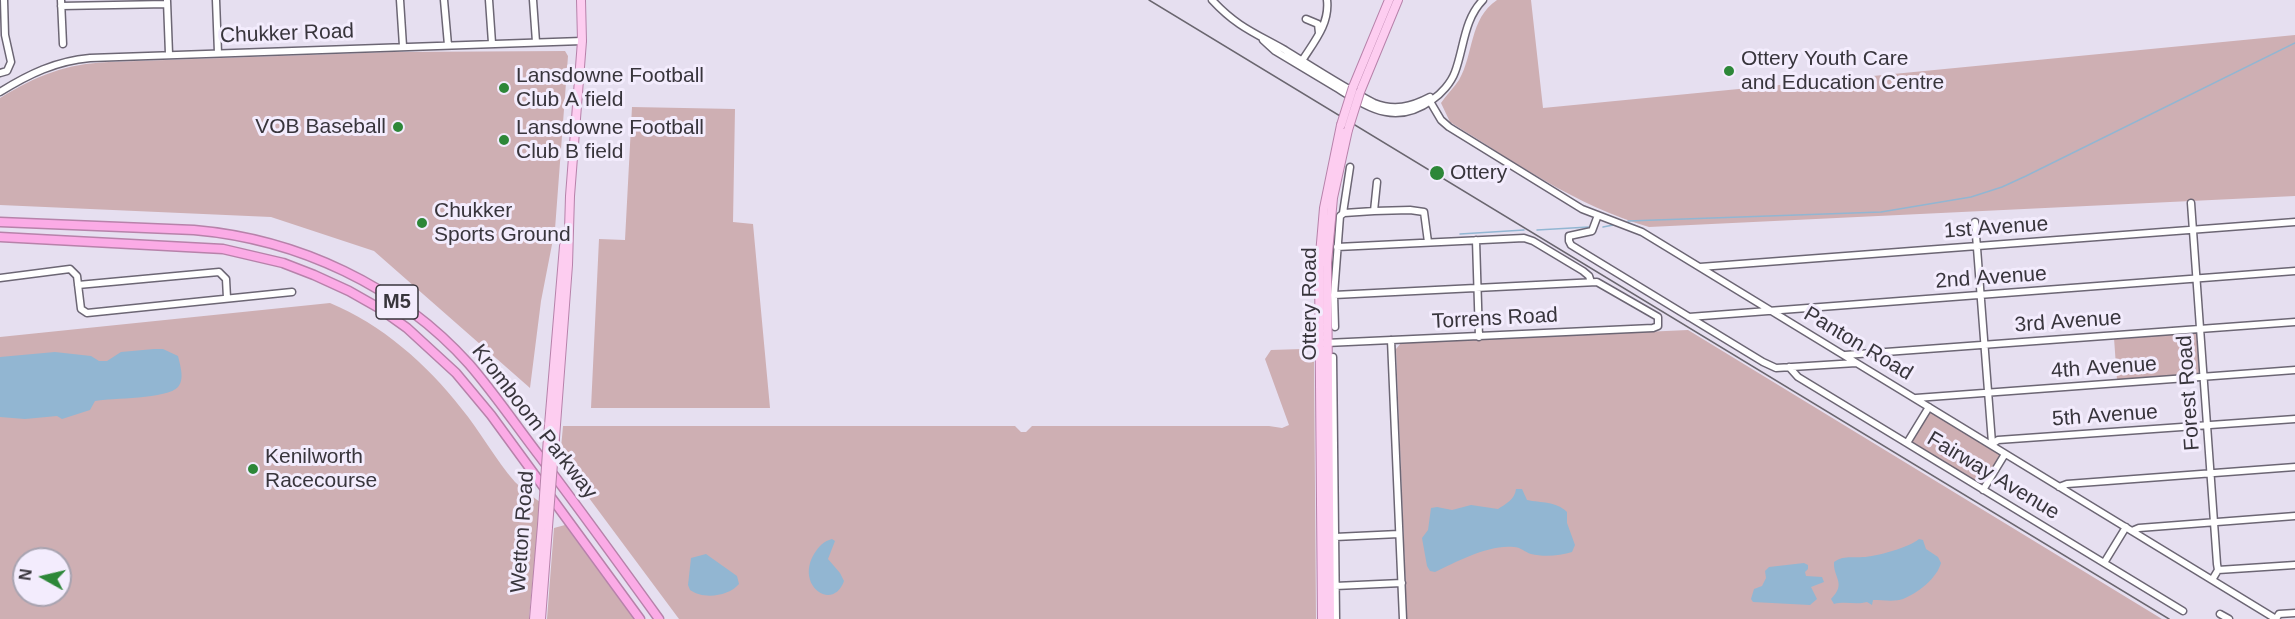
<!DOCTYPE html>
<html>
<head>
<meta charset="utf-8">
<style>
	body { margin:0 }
	#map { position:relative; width:2295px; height:619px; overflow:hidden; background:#e6dff0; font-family:Arial,sans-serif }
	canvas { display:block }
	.north { position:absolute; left:12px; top:547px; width:60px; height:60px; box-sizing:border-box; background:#f3ecfd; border:2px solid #a8a3b0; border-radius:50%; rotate:278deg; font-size:16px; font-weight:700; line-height:24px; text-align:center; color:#38353c }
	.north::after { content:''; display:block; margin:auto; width:21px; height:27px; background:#2d8738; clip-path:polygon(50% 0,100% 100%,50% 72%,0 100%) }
</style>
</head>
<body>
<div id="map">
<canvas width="2295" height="619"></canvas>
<div class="north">N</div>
</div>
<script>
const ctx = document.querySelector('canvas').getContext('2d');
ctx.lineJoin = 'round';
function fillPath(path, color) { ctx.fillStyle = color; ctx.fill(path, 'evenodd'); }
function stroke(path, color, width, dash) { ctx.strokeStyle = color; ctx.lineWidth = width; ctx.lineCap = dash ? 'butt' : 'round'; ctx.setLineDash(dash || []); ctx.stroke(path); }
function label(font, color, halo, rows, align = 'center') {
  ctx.font = font + ' Arial,sans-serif'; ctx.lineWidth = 6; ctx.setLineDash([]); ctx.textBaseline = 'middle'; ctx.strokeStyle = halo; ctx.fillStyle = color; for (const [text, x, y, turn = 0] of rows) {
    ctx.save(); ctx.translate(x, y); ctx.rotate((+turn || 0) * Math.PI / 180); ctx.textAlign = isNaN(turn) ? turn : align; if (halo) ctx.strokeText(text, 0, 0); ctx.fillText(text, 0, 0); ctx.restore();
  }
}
const green = new Path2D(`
	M1497,0H1531L1543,108L2295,35V196L1649,227C1576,206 1513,161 1450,122L1441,103C1446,95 1454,88 1459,80C1474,54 1469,19 1497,0Z
	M565,51L568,56L555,229L541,301L530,388L374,251L271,217L0,205V98C38,75 65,64 109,62L393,52Z
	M632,107L735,109L733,222L753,224L770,408H591L599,239L625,240Z
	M330,303C381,324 427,364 461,408C480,431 495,459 515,482C522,489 532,496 540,502L529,619H0V337ZM24,559H60V595H24Z
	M1688,330L2162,619H1407L1396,349L1401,343Z
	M2197,331L2201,374L2117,380L2114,338Z
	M1302,349L1314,362L1316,619H679L560,459L563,426H1015L1021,432H1026L1032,426H1269L1282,428L1289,425L1265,359L1271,350Z
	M1929,407L2005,454L1983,490L1907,443Z
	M565,525L634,619H547L554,528Z`);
const water = new Path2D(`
	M154,349H163L178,356C180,365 185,379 178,387C168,399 111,398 95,401L90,410L62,419L57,416L25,419L0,417V357L55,352L91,356L99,361H107L121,352Z
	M1516,489H1522L1527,500C1541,503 1556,501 1567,512V523L1575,545L1572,552C1560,556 1543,557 1531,554C1525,552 1520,547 1514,547C1489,544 1456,562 1435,572L1430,571L1427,566L1422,538L1428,530L1431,508L1437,507L1452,510L1471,505L1498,509C1506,504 1515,499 1516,489Z
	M832,539L835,541L828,559L840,573L844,581C833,612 795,586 814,554C819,546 824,541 832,539Z
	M1919,539L1923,540L1926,549L1938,557L1941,563C1937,578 1918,593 1903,599C1895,602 1882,600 1873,600L1872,605L1867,602C1856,605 1845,601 1834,604L1831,599C1847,583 1833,578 1834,562C1843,555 1852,558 1863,557C1875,557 1910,547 1919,539Z
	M706,554L737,576L739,584C729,596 704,600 690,590L688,585L691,558Z
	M1804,563L1808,565V569L1805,572L1806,576L1822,577L1824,582L1811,587L1817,599L1810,605L1753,602L1751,599L1754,589L1762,586L1766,578L1765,571L1769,567Z`);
const stream = new Path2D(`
	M1628,221L1881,212L1971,197L2002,187L2026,176L2295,43
	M1603,227L1613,225
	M1537,230L1589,227
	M1460,234L1524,230`);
const minor = new Path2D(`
	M61,0L63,44
	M216,0L218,53
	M400,0L403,46
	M444,0L448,45
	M489,0L492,43
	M533,0L536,42
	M1212,0C1237,27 1255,33 1285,50C1314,68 1343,87 1374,103C1394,111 1411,107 1430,97
	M167,1L169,54
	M61,6L167,4
	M1306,19L1318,24L1319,33
	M1263,40L1275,51C1295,63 1315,75 1335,87C1368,107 1394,127 1432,100C1441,94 1451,83 1455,72C1464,48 1464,19 1483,0
	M1300,64C1312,44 1330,25 1327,0
	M0,73L7,71L11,62L5,35L4,0
	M0,92C29,74 56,61 90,58L582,41
	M1428,98L1441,120L1449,127L1582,209L1642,232L2276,619
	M2191,203L2217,564L2218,570L2212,580
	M1374,211L1410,210L1424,212L1428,242
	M1343,213L1350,167
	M1598,215L1592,231L1569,236V241L1571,245L1763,362L1776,368L1856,363
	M1975,222L1992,443
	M1476,240L1479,337
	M1337,247L1524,238L1533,241L1583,271L1589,276L1591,282
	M1700,267L2295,222
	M0,278L70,269L77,276L81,309L87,313L292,292
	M78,285L219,272L226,279L227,298
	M1689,317L2295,271
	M1335,327L1334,295L1340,216L1344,213L1374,211L1377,182
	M1391,340L1403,619
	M1326,343L1653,328L1658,326V317L1597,282L1334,295
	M1845,355L2295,322
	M1333,357L1336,619
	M1789,367L1798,377L2183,611
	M1916,398L2295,370
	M1907,443L1929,407
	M1991,445L1998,440L2295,419
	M2059,487L2067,484L2295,467
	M1983,490L2005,454
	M2132,531L2139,528L2295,516
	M1335,537L1399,534
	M2104,563L2126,527
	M2218,570L2295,565
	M1335,586L1402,583
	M2220,614L2229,619
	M2276,619L2279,614L2295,613`);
const major = new Path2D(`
	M1353,87L1389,0
	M1360,92L1398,0
	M548,437L564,246
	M555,438L568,265L570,196L582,41L581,0
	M534,619L542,525
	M541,619L548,527
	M1322,619L1319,266L1324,208L1341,125
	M1330,619L1327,263L1333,198L1348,130`);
const highway = new Path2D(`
	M0,222L194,230C298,239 399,286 469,364C495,394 517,427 541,458C581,511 620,565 659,619
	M0,237L223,249L283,263L314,275L349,291L379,308L407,328L456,373L491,415L640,619`);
const rail = new Path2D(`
	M1149,0L2169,619`);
const majorBridge = new Path2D(`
	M1341,125L1353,87
	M1348,130L1360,92
	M542,525L548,437
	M548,527L555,438`);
const markers = [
	[1729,71,6,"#2d8738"],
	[504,88,6,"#2d8738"],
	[398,127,6,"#2d8738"],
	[504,140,6,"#2d8738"],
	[1437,173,8,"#2d8738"],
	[422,223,6,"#2d8738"],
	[253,469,6,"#2d8738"]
];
const shields = [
	[397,302,42]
];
const shieldNames = [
	["M5",397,302]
];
const streetNames = [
	["Chukker Road",287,34,-2],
	["1st Avenue",1996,228,-4],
	["2nd Avenue",1991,278,-4],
	["Ottery Road",1310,304,-90],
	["Torrens Road",1495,319,-3],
	["3rd Avenue",2068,322,-4],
	["Panton Road",1858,344,31],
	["4th Avenue",2104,368,-4],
	["Forest Road",2189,393,-94],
	["5th Avenue",2105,416,-4],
	["Kromboom Parkway",534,422,52],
	["Fairway Avenue",1993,476,31],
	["Wetton Road",523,532,-86]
];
const poiNames = [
	["Ottery Youth Care",1741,59],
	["and Education Centre",1741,83],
	["Lansdowne Football",516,76],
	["Club A field",516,100],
	["VOB Baseball",386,127,"right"],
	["Lansdowne Football",516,128],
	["Club B field",516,152],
	["Ottery",1450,173],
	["Chukker",434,211],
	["Sports Ground",434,235],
	["Kenilworth",265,457],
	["Racecourse",265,481]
];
fillPath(green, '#ceafb3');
fillPath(water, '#92b6d2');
stroke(stream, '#92b6d2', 1.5);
stroke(minor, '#6c6674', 9);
stroke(major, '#b782aa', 10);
stroke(highway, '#b782aa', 11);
stroke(minor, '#fff', 6);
stroke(major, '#fdcdf0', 8);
stroke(highway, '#fbabe6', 8);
stroke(rail, '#6a666f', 1.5);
stroke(majorBridge, '#b782aa', 10, []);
stroke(majorBridge, '#fdcdf0', 8);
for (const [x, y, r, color] of markers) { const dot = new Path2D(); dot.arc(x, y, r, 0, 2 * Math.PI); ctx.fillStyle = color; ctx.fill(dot); stroke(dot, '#f3ecfd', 2); }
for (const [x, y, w] of shields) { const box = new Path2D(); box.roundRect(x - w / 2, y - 17, w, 34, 4.5); ctx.fillStyle = '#f3ecfd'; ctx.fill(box); stroke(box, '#38353c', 1.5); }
label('bold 20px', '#38353c', null, shieldNames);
label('21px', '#38353c', '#f3ecfd', streetNames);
label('21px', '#38353c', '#f3ecfd', poiNames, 'left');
</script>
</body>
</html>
